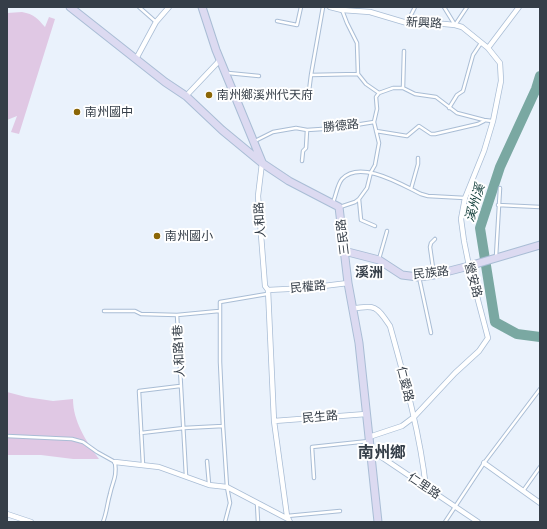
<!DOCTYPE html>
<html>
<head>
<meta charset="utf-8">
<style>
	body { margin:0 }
	#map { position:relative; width:547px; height:529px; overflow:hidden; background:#eaf2fc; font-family:"Public Sans",sans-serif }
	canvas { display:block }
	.frame { position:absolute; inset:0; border:8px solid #353e48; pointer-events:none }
</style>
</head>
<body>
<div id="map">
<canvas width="547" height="529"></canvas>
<div class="frame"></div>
</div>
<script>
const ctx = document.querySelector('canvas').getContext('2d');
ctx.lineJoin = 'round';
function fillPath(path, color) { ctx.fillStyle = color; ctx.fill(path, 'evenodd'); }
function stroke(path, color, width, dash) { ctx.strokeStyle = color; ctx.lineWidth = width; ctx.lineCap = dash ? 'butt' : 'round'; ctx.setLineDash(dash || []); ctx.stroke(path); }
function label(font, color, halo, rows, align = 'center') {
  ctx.font = font + ' "Public Sans","Noto Sans TC",sans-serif'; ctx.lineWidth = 4; ctx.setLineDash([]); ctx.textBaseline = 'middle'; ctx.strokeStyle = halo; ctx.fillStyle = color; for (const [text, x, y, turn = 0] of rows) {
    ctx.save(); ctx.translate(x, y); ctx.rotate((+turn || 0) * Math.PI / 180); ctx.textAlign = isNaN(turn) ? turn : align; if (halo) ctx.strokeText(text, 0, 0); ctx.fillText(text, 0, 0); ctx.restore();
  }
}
const green = new Path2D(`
	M22,12C34,14 38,19 45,27L49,17L55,19L19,134L11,132L17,116L7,120V13Z
	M7,392L26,397L53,401L73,399C73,421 86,441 99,459H73L41,455H7Z`);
const river = new Path2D(`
	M540,76L536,89L500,167L480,228L495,322L517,334L540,337`);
const lane = new Path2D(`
	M139,7L156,22
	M323,7L311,75L358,74
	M444,7L455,25L467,7
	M342,10L347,23L357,43L358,74L366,84L379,93
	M277,21L297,25L301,7
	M407,23L415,7
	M228,73L259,76
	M403,88L404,51
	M295,93L309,91L311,75
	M449,108L457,95L463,91L473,55L481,43
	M376,131L407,136L419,126L431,134H435L478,124L484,121
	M255,141L273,132L296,128L307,130L337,128L374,122L377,109L376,97L379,93L393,88H403L415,94L436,97L457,113L484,120L492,121
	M302,161L303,151L306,148L307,130
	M411,189L418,164V158
	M359,199L361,220L375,226
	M333,202C336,196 337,185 342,179C360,159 402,185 421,194L428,196L465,198
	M498,205L540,207
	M340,207L355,202L359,199L367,188L371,172L375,165L379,143L374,122
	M496,257L500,188
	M379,259L387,231
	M434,275L430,247L431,243L435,239
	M419,277L431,333
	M104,311H135L141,314L177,315L219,311
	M177,315L186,476
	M141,433L184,428L223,426
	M7,436L72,439L83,442L97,452L115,462C117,478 113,480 110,494C107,504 107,512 103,522
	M207,461L209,484
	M143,465L139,391L180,386
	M314,478L312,447L369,441
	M523,491L540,467
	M257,503L258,522
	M287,516L340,511
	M225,522L230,503L227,487L223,426L220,362V302L267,294
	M445,522L484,463L540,389`);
const street = new Path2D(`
	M330,7L342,10L370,12L407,23H434L455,25L462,27L488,48L500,63L501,81L493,121L484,151L465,198L461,219L464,241L469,266L488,338L479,351L455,373L414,417L402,426L369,437
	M488,48L519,7
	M136,59L156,22L169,7
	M186,96L220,60
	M262,163L258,196L265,286L268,290L274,421L287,516L290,522
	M268,290L307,288L348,283
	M352,309C376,304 377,307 390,326C405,380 420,433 426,488
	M274,421L366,414
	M371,450L478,522
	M115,462L159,467L209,485L227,487L288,519
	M484,463L540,503
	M7,514L31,522`);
const secondary = new Path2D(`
	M70,7L165,82L186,96L222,130L262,163L289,181L339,207L348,283L359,343L378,522
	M202,7L216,50L262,162
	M344,251L379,260L402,275L418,277L434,275L469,266L540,245`);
const markers = [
	[209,95,4,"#8b6606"],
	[77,112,4,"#8b6606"],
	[157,236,4,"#8b6606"]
];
const streetNames = [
	["新興路",424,23,3],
	["勝德路",341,126,-6],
	["人和路",260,220,-94],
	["三民路",343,237,-97],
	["民族路",431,273,-6],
	["營安路",473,280,75],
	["民權路",308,287,-5],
	["人和路1巷",179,351,-93],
	["仁愛路",405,384,76],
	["民生路",320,417,-5],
	["仁里路",424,486,34]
];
const poiNames = [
	["南州鄉溪州代天府",217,95],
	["南州國中",85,112],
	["南州國小",165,236]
];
const waterNames = [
	["溪州溪",475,203,-73]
];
const quarterNames = [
	["溪洲",369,273]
];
const districtNames = [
	["南州鄉",382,453]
];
fillPath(green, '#e0c8e4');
stroke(river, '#7aa8a2', 10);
stroke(lane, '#a9bdd5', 4.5);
stroke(street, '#a9bdd5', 6);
stroke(secondary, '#a9bdd5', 9);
stroke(lane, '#fff', 2.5);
stroke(street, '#fff', 4.5);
stroke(secondary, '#dcdaf1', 7);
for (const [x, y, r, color] of markers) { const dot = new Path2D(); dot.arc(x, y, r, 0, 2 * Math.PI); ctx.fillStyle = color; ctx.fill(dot); stroke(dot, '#fff', 1.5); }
label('12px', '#353e48', '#fff', streetNames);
label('12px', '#353e48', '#fff', poiNames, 'left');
label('italic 13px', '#18433f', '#fff', waterNames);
label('bold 14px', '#353e48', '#fff', quarterNames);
label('bold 16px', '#353e48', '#fff', districtNames);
</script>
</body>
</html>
